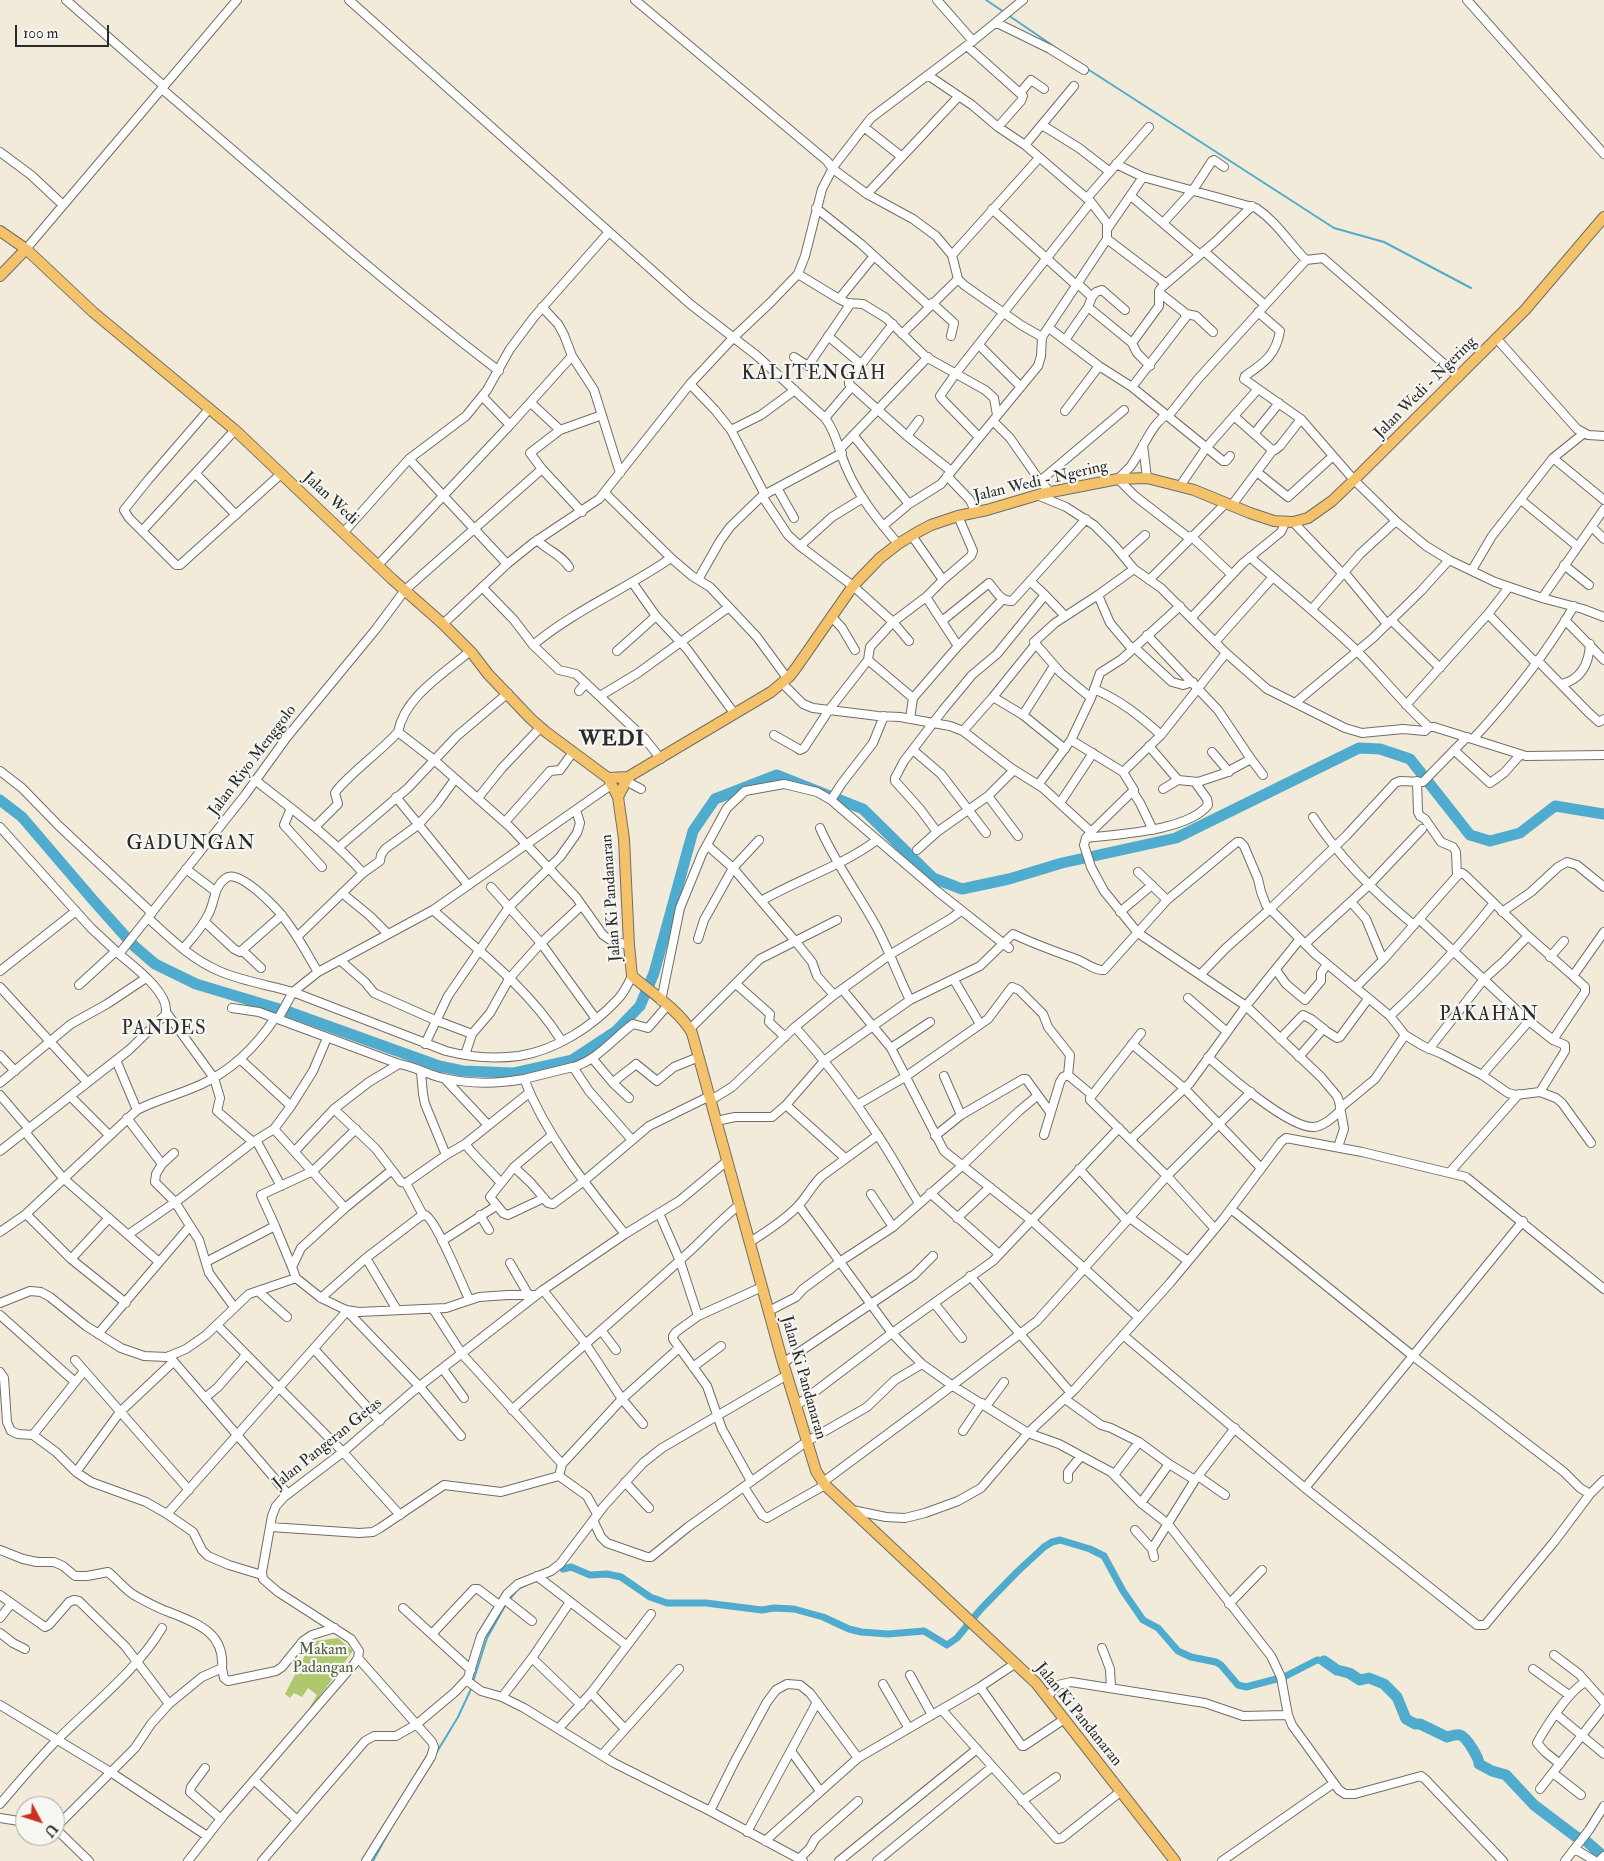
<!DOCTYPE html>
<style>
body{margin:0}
#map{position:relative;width:1604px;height:1861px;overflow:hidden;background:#f2ebda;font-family:"IM FELL Double Pica",serif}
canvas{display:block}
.north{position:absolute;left:15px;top:1796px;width:50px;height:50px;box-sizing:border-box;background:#f6f6f2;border:1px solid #a5a5a2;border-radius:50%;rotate:130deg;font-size:14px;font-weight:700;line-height:20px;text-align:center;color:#2b2b2b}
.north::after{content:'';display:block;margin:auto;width:18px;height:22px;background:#c8321e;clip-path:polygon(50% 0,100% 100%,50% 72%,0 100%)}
.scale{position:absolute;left:15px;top:25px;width:94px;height:22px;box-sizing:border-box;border:2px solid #2b2b2b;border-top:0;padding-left:6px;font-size:15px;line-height:18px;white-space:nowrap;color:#2b2b2b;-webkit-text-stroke:4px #f6f6f2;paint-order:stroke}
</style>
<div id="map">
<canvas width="1604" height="1861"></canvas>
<div class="north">U</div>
<div class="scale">100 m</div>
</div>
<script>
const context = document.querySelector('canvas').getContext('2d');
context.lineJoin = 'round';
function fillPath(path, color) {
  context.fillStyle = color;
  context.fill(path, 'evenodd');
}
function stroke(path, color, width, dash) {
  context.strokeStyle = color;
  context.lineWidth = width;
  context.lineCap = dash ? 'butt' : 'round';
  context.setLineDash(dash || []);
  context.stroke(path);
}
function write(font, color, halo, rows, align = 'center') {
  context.font = font + ' "IM FELL Double Pica",serif';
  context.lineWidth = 4.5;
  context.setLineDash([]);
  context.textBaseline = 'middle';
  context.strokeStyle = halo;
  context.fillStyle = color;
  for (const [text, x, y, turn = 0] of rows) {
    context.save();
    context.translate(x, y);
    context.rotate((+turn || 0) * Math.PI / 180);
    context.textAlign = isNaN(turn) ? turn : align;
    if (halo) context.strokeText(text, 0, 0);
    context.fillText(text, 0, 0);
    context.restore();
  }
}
fillPath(new Path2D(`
 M338 1638 352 1650V1652L312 1707H310L317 1695 308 1688 302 1697 294 1693 290 1698 285 1694 304 1657 306 1648 316 1641Z`), '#aec86e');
stroke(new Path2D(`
 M986 0 1004 12
 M1008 15 1068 56
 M1086 68 1334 228 1384 242 1471 288
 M509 1600 518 1589 530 1583
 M473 1682 487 1638 506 1604
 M435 1755 458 1717 472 1687
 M373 1861 391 1828`), '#50acce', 2);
stroke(new Path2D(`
 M563 1569 571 1567 590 1575 607 1574 621 1577 650 1597 667 1603H706L762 1610 774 1608 794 1609 823 1617 849 1629 861 1632 888 1634 924 1631 947 1645 957 1638 980 1610 1017 1572 1044 1547 1052 1542 1060 1540 1090 1549 1104 1556 1123 1591 1143 1620 1158 1628 1178 1651 1191 1657 1216 1662 1221 1665 1238 1685 1246 1687 1284 1677 1317 1660 1324 1661`), '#50acce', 7);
stroke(new Path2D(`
 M0 800 22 817 93 900 134 946 155 964 196 984 289 1012 439 1066 463 1071 513 1073 572 1060 616 1031 640 1006 654 973 693 831 715 799 777 775 863 809 933 878 962 889 1009 879 1062 863 1176 838 1359 748 1380 749 1410 759 1470 835 1490 841 1520 833 1555 806 1604 814
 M1324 1661 1337 1670 1349 1673 1360 1680 1369 1678 1384 1684 1397 1697 1406 1719 1415 1724H1420L1447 1737C1451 1736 1456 1734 1460 1735 1467 1737 1480 1760 1479 1764L1492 1771 1506 1775 1534 1805 1575 1836 1585 1840 1604 1857`), '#50acce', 11);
const minor = new Path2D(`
 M66 0 164 86
 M349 0 690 304 756 355 825 418C836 432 839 451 846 467 858 496 878 520 898 544
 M635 0 827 161 833 169 867 194 913 219 936 236 952 255 958 279 964 285 1021 325 1042 337 1107 239V223L1091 202 1025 145 998 127 972 105 929 76
 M937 0 973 41
 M1467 0 1604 154
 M997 23 1050 49 1084 70
 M967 46 1023 96 1021 101 998 127
 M162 89C273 184 382 282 499 371
 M1020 93 1031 80 1044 89
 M1042 125 1079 148 1110 172
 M864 127 902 157
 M1025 145 1074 86
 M0 152 31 175 63 205
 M1116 164 1143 177 1256 208C1277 222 1289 243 1306 260
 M867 194 959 96
 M1131 196 1199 254
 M1087 198 1149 127
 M816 208 861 244 929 306
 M992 209 1076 285
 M1163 223 1193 190 1212 161 1214 160 1224 167
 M1108 228 1143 177
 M1107 239 1165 283
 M26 249 237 0
 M1204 251 1265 305
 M952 255 1039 158
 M798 274 839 299 847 303 863 304 886 318 926 357 985 390 994 398 997 415
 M1077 283 1092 297 1088 307 1132 343 1137 353 1150 366
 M1092 297 1096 292 1102 290 1125 310
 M839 299 874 256
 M932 303 954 323 951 336
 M542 307 558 324 564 335 572 356 594 390 620 473
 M1258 312 1280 331C1276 355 1264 363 1245 376L1244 379 1301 419 1354 480 1396 521 1426 546 1449 560 1495 582 1542 598 1583 609 1604 617
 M1186 314 1196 316 1213 332
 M893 324 849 380V384L907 436 951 471
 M1049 328 1099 366 1132 387
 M902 334 958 279
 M828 336 861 364
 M1497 339 1577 429 1588 435 1604 436
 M1065 340 1088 307
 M1132 343 1159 306V291
 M979 345 1021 387
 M794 357 808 366 851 303
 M690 384 715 410 731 430 765 495
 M483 397 510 425
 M531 403 560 430
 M210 408 148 480 124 510 129 518 176 565H180L281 474
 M1065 411 1099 366
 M1234 416 1258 389
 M825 418 848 391
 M993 421 1010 438 1040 481 1050 492
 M731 430 761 415 795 390
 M1254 434 1279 403
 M853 435 909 504 941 484 1038 366 1041 356 1042 337
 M907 436 919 420
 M979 437 942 399 940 396 956 373 1091 202
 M1143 445 1147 478
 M840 449 928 357
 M1230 456 1226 461H1223L1132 387 1186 317 1184 312 1161 294 1159 291 1161 288 1216 241 1252 206
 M1553 458 1604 500
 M409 459 507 564
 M1257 472 1288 497 1333 456
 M196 474 236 515
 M947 476 970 500 976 513
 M1040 481 1124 410
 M1180 486 1206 448 1234 416 1271 449 1275 450 1280 446 1301 419
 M777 488 794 518
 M605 493 671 558 692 576 710 587 757 637 787 678
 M1037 495 1066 507 1094 525 1114 545 1134 569 1161 588 1226 653 1267 689 1345 728 1362 733 1403 729 1425 731 1429 727H1434L1526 756 1604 755
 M762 496 788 535 800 546 853 586 893 622 909 641
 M1521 500 1577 546
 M1232 505 1273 450
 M582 512 542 469 530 453 560 430 602 415
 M1293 522 1342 573
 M883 526 909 504
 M1592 527 1604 539
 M142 531 235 430
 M344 532 409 459 466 416 487 390 510 349 534 317 609 232
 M912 536 943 580
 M1191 536 1232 575
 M1189 538 1135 496 1118 479C1122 475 1126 471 1130 467 1141 454 1153 418 1170 414L1198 379 1306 260 1323 258 1459 377
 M537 540C548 551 561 554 569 567
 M800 546 832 517 863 498
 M1123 555 1145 535
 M1250 557C1286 589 1323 618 1357 651 1382 676 1403 704 1429 727
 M378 565 510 425 572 356
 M1564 565 1589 585
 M1472 570 1492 536 1553 458 1583 434
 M1344 572 1387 624
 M699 578 720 541 730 527 762 496 842 453
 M1149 580 1226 503
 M1030 581 1045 595
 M632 582 656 616 687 649 734 713
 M482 587 514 620 533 645 559 670 576 674 645 739 661 759
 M1098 595 1110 623 1132 649
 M926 597 958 646
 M1542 598 1604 509
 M1312 609 1360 554 1396 521
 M1488 614 1535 662
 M831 616 842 628 855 650
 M1192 617 1243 563 1281 532 1285 523
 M1391 620 1440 668
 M1565 620 1604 660
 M942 621 989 583C995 590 1001 602 1012 601L1086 519
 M443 624 507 564 533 543 599 499 690 384 734 337 770 303 798 274 805 256 822 189 834 166 871 118 973 41 1023 0
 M1147 635 1218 710 1251 759 1225 773 1198 782 1178 780 1163 789
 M1215 642 1273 577
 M533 645C575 610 626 589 671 558
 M1134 647 1172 682 1183 685 1193 682
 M470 651C444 674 405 696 398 732L433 759 510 827 576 897 603 935 612 941 629 945
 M617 651 656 616
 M1226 653 1161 735 1123 772 1134 790 1091 832 1086 838 1084 845 1091 867 1104 891 1138 933 1246 1006 1321 1077 1337 1096 1339 1101 1344 1129 1338 1147
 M1537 660 1589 713 1599 722 1604 719
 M782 683 803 704 813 708 878 716 900 717 950 726 963 731 1011 768 1043 788 1091 832
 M1562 684C1582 679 1589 663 1590 644
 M1094 689C1120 700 1140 716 1161 735
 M579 691 586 683
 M600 696 638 673 729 607
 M993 697 1035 645
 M913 698 958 646 1003 599
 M1091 698 1061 673 1034 642 1055 623 1098 595 1134 569
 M1295 703 1373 638 1421 591 1449 560
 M1406 705 1488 614 1509 587
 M1023 715 1065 749
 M910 719 913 698 868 660 870 647 893 622 926 597 943 580 971 556 973 551 958 516
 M963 731 993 697 1023 715 1054 666
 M774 735 797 748 800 750 804 748 829 710 868 660
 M1473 739C1510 699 1546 654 1574 606
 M1071 740 1123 772
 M1149 746 1178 780
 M913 750 941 774 986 833
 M1455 751 1490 783 1504 773 1520 755
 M1212 752 1229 772
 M1251 759 1263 775
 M0 771 22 788 59 826 152 913
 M255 780C293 810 331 837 363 873
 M626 781 641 789
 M1417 781 1418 812 1420 816 1425 819 1441 842 1453 847 1456 852 1457 876
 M1038 785 1071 740 1091 698 1100 673 1122 659 1180 606
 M1133 792 1140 803 1153 830
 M988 796 1014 770
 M396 797 467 884
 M478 798 502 768 540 728
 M831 800 842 783 873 743 884 716
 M1060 803 1093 753
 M291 808 284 825 322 867
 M1313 817C1340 858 1376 894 1414 925
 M505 822 550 771 560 770 573 752
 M316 826 338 804 335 793 337 790C355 769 379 753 398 732
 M0 827 91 928 119 954
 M820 828C835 863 858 893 876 926 889 950 898 976 910 1000L980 966 1013 934C1034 944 1054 951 1076 959 1085 962 1095 971 1104 970L1167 900 1237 842H1240L1244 846 1258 879 1261 892 1266 905 1315 954 1390 1016 1405 1035 1423 1046 1442 1054 1482 1075 1508 1093 1516 1095 1540 1092 1556 1098 1562 1103 1591 1143
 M937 832 920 809 895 781V778L904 761 943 710 972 675 997 654 1045 595 1065 616
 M1086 838C1118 834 1188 831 1208 805L1207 799 1195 782
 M707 845 733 868 796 942 812 962 817 976 834 995
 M339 847 408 788 457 736 508 693
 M917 850 937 832 988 796 1018 836
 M186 869 215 891
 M1138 872 1167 900
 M491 887 541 943 596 1019
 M342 893 370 916 388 934
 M761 901C799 879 842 866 877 840
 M1351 902 1366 919 1383 960
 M433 910C478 950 529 989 561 1040
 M1120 912 1152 885
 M1502 912 1531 892 1558 867 1567 862 1577 865 1604 887
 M148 918C170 938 191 959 219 971 242 981 268 985 293 992L318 972 433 910 611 785
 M1419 919 1524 1017 1553 1040 1565 1045V1051L1540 1092
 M205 922 234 949 240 952 282 915
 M297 937 363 873 380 861 381 855 385 849 418 825 437 804 455 779
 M698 939 704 920 733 868 759 840
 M1305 944 1370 884 1422 829
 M183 949C191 939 202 928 208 915 215 903 213 887 226 878 238 868 276 907 283 917 297 934 307 954 318 972
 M243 951 261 968
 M1550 957 1564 941
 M341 961 365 982 374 993 435 1020 472 1034 490 1013 509 979 523 963 541 943 581 906
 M1276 970 1286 984 1305 1000 1321 981V973L1327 964
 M0 971 76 911
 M1201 974 1226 948 1270 909 1346 836 1395 783 1400 781 1423 782 1467 737
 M954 980 980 1024
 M736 984 770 1014 769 1022 785 1037
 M79 985 116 951
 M0 987 87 1082
 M1356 987 1383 960 1457 876 1462 873 1465 875 1528 936 1573 976 1604 932
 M842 989 891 1048 944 1151 1031 1220 1139 1318
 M1188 998 1227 1032
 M661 1001 680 908 702 854 727 808 745 791 784 784 817 792 831 800 937 891 1009 948
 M232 1008 259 1012 399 1064C414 1066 428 1075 443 1078 469 1084 497 1084 524 1079 547 1137 586 1185 625 1234
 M166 1012 214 1078 220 1098 217 1111 253 1142
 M1390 1016C1428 981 1462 943 1494 903
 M278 1019 293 992 446 1051C469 1057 495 1059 519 1056 556 1050 592 1027 618 999 624 993 628 984 632 976
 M795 1027C825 1060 852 1096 877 1134 892 1156 905 1181 919 1203
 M690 1029 760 959 837 920
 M1141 1033 1090 1098V1100L1167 1176 1215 1229
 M1280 1039 1303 1015 1311 1019 1325 1030
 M1553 1040 1585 992V987L1573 976
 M425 1044 448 996 509 907 560 857 577 833 580 823 576 810
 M1132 1044 1184 1088 1261 1168
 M891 1048 930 1022
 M1429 1049 1484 979 1504 961 1528 936
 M0 1055 15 1071
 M465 1055 472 1034
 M1208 1057C1227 1074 1290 1129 1314 1127 1324 1126 1332 1118 1340 1111
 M1299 1057 1323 1029 1337 1038 1340 1037 1368 999
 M592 1058 613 1083C621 1075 628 1071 636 1064L657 1081 674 1067 699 1057
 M240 1059 291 1106
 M116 1060 137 1110
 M421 1072 423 1094 425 1104 446 1155
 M1482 1075 1529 1021
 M944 1076 961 1115
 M444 1078 488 1125
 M524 1079 573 1067
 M0 1083 71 1024 107 1004 146 978
 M613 1083 629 1098
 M529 1093 465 1144 446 1155 406 1183 401 1182 392 1170 345 1208 301 1248 292 1267 296 1278 321 1298 346 1310 359 1312 446 1308 479 1297 508 1295H535
 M0 1095 29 1129
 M71 1097 109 1135
 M711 1100 732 1087 795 1027 834 995 891 954 950 919 961 911
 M786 1105 845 1158
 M857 1105 905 1077 988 1019 1012 987 1019 990 1043 1014 1048 1027 1070 1055 1068 1075 1092 1095
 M1340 1108 1375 1079 1405 1035
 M334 1109 376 1149 392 1170
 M127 1118 162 1164 156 1174 155 1182 175 1202 199 1240 209 1273 234 1307
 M716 1121 735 1117H772L786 1105 825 1060 910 1000
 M274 1129 345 1208
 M25 1132 63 1178 159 1262
 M1044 1135 1060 1082 1063 1077 1068 1075
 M935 1136 961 1115 1023 1079H1026L1050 1112
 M1131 1139 1190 1083 1246 1006 1300 939
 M256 1140 281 1186
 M632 1140 589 1091 573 1067C596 1061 614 1038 633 1024L648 1028 667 1006
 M465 1144C476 1158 489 1169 500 1182
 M0 1151 129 1050 165 1015C173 995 132 965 119 954L245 795 287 737 376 629 405 590 542 469
 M295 1151 334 1109 369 1082 399 1064
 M162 1164 174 1153
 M514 1167 531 1183 548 1203 553 1204 584 1181 649 1126 710 1096
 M1079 1169 1127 1221
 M1450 1172 1519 1094
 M406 1183 423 1215
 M930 1193 999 1254
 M871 1194 893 1227
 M544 1198 508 1215 503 1213 490 1197 514 1167 552 1135
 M799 1206 892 1333 907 1349 922 1364 953 1386 1028 1433 1059 1444 1111 1472 1141 1503 1168 1524 1271 1656 1281 1677 1288 1715 1292 1725 1339 1790 1345 1794H1355L1421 1776 1425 1779 1503 1861
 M1231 1209 1413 1356 1564 1472 1580 1488 1590 1494
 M659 1213 680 1261 698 1316
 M26 1214 71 1259 126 1303
 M480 1215 489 1230
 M957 1218 990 1187
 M1130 1218 1188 1261
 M0 1232 26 1214 137 1110C158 1099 181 1094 202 1084 232 1070 257 1045 275 1018
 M129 1234 181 1198 253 1142 274 1129 291 1106 313 1071 327 1038
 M442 1241 496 1206
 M750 1242C766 1232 783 1221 797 1207 807 1197 812 1185 822 1176L878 1135
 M366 1258 397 1310
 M71 1259 109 1218
 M206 1262 275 1226
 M510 1263 528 1294
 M292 1267 275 1226 261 1195 313 1171 356 1129
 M970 1276 1071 1393
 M543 1290 585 1343 622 1399 643 1424
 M258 1291 287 1317
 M321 1298 366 1258 421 1216 425 1215C436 1219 462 1285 469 1299
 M0 1303 30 1291 41 1292 50 1297 86 1326 121 1348 144 1356 167 1357 186 1349 206 1335 249 1294 296 1278
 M934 1303 962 1338
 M433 1309 462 1354 562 1464 559 1476 587 1496 597 1514
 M769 1311 796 1297 803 1289 841 1261 893 1227 963 1165 1019 1111 1037 1096
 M0 1315 75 1382
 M217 1325 343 1452 400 1515
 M601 1330 616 1350
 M98 1334 190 1226
 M1123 1335 1305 1488 1477 1625H1485L1554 1542 1590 1494 1604 1480
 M314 1349 380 1421
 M169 1356 288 1494
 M75 1360 189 1490
 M783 1363 914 1275 933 1256
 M693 1367 721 1346
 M443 1369 464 1398
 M0 1372 4 1378 7 1422 11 1431 18 1434 33 1435 56 1452 76 1472 91 1482 146 1502 167 1514 193 1532 202 1550 208 1556 229 1565 262 1575
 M205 1398 218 1387 246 1355
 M1065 1399 1101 1425 1111 1428 1139 1442 1169 1464 1195 1480
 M796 1406 892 1333 993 1261 1119 1128
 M986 1406 1004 1382
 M512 1410C566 1360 623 1312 678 1262 699 1244 717 1223 739 1205
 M963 1431 982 1403
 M33 1435 84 1371
 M562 1464 622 1399 679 1348
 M76 1472 120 1412 173 1362
 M1114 1475 1139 1442
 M1198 1476 1225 1495
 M1068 1479V1472L1081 1456
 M751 1481 722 1429 707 1386 673 1339V1336L676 1332 698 1316 762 1287
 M625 1482 649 1508
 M823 1482 920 1410 1037 1321 1167 1176 1251 1092
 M744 1487 762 1515 767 1518 825 1485
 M1305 1488 1523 1221
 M1141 1503 1169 1464
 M852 1510 886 1517 905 1518 925 1513 958 1501 981 1488 1028 1433 1075 1389 1170 1283 1224 1218 1281 1142 1286 1138 1362 1152 1466 1177 1604 1289
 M167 1514 347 1311 420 1387 461 1436
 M593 1520 601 1537 607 1543 647 1557H651L688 1527 806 1442 867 1407 895 1380 922 1364
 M271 1527 359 1533 373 1532 380 1528 444 1485 501 1492 559 1476
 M1135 1530 1152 1549
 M0 1550 23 1559 37 1562H54L63 1566 75 1576H87L108 1572C117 1579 124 1589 134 1595 145 1601 157 1608 169 1612 196 1623 225 1632 222 1668
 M1154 1557 1152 1549 1195 1480 1235 1428
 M537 1576 626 1645
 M0 1595 45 1627 49 1625 69 1602 74 1600 79 1601 125 1646 169 1704
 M504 1599 532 1621
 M1229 1604 1262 1570
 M403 1608 471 1670
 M0 1618 11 1604
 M0 1633 13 1643 25 1649
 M432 1634 474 1589H478L499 1605
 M1102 1648 1110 1669 1111 1688
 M1554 1655 1579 1674 1604 1702
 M358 1658 432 1742 434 1747 431 1757 366 1861
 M532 1658 581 1705
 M1533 1669 1569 1695
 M910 1675 932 1715
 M466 1680 481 1691 502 1697 524 1708 614 1763 710 1811 803 1861
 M883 1684 908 1727
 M980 1687 1022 1746H1024L1063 1720
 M591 1693 625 1729
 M502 1697 532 1658 570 1602
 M1047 1697 1058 1685 1071 1682 1205 1703 1243 1716 1288 1715
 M0 1705 112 1773 207 1836
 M942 1710 1057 1839 1062 1838 1120 1792
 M1556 1714 1604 1754
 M558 1729 591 1693 651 1614
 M791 1751 820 1791
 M602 1755 679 1669
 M1560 1764 1545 1752 1537 1743C1545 1728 1570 1689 1586 1682
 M205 1768 191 1787 190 1792 221 1819
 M1553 1773 1581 1795
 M254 1780 297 1820
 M1540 1789 1604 1707
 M1022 1801 1056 1777
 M0 1804C19 1782 38 1759 58 1739 92 1705 138 1669 162 1628
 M710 1811 735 1761 767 1702 776 1690 787 1684 800 1685 810 1693 858 1758 980 1687 1016 1663
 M0 1818 25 1822
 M55 1828 135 1748 151 1724 169 1704 202 1677 222 1668 224 1678 228 1681 276 1671 282 1667 303 1641 312 1635 335 1628
 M55 1828 89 1861
 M747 1832 817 1702
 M765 1841 858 1758
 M1575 1849 1595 1861
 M799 1859 810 1848 815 1839 858 1801
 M188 1861 223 1816 354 1664 358 1658 359 1651 351 1639 278 1592 263 1579 262 1572 272 1516 276 1506 284 1497 343 1452 412 1392 543 1290 625 1234 679 1201 727 1161
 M262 1861 365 1741 374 1736H396L417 1724 455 1692 468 1678 481 1636 507 1594 518 1584 551 1571 560 1564 604 1506 643 1463 662 1448 787 1375
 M839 1861 977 1749
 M877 1861 992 1767
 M1222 1861 1334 1783
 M1565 1861 1589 1830 1604 1806
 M1599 1861 1604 1856`);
const major = new Path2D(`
 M0 231 26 249 93 312 235 430 392 579 443 624 472 653 488 674 531 719 546 732 608 778 618 797 628 777
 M0 276 26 249
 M608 778 628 777 771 692 789 677 796 668 853 586 880 558 898 544 916 533 931 525 958 516 987 510 1041 494 1118 479 1147 478 1194 490 1250 513 1274 521 1293 522 1308 518 1332 501 1354 480 1525 310 1604 217
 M618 797 624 839 629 945 632 976C651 992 681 1012 692 1033L781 1356 816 1471 825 1485 1036 1683 1175 1861`);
stroke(minor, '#716e68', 10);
stroke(major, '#716e68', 12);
stroke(minor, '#fff', 8);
stroke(major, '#f3c26a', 10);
write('16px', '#2b2b2b', '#f6f6f2', [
 ["Jalan Wedi - Ngering",1426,388,-45],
 ["Jalan Wedi - Ngering",1041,482,-13],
 ["Jalan Wedi",330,499,43],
 ["Jalan Riyo Menggolo",253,761,-53],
 ["Jalan Ki Pandanaran",612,898,-94],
 ["Jalan Ki Pandanaran",803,1378,74],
 ["Jalan Pangeran Getas",328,1444,-39],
 ["Jalan Ki Pandanaran",1078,1715,51]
]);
write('16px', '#525a3f', '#f6f6f2', [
 ["Makam",323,1651],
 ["Padangan",323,1669]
]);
context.letterSpacing = '1px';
write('19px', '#2b2b2b', '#f6f6f2', [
 ["KALITENGAH",814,375],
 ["GADUNGAN",191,845],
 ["PAKAHAN",1489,1016],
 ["PANDES",164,1030]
]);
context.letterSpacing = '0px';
context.letterSpacing = '1px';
write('bold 21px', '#2b2b2b', '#f6f6f2', [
 ["WEDI",612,740]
]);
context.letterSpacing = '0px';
</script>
